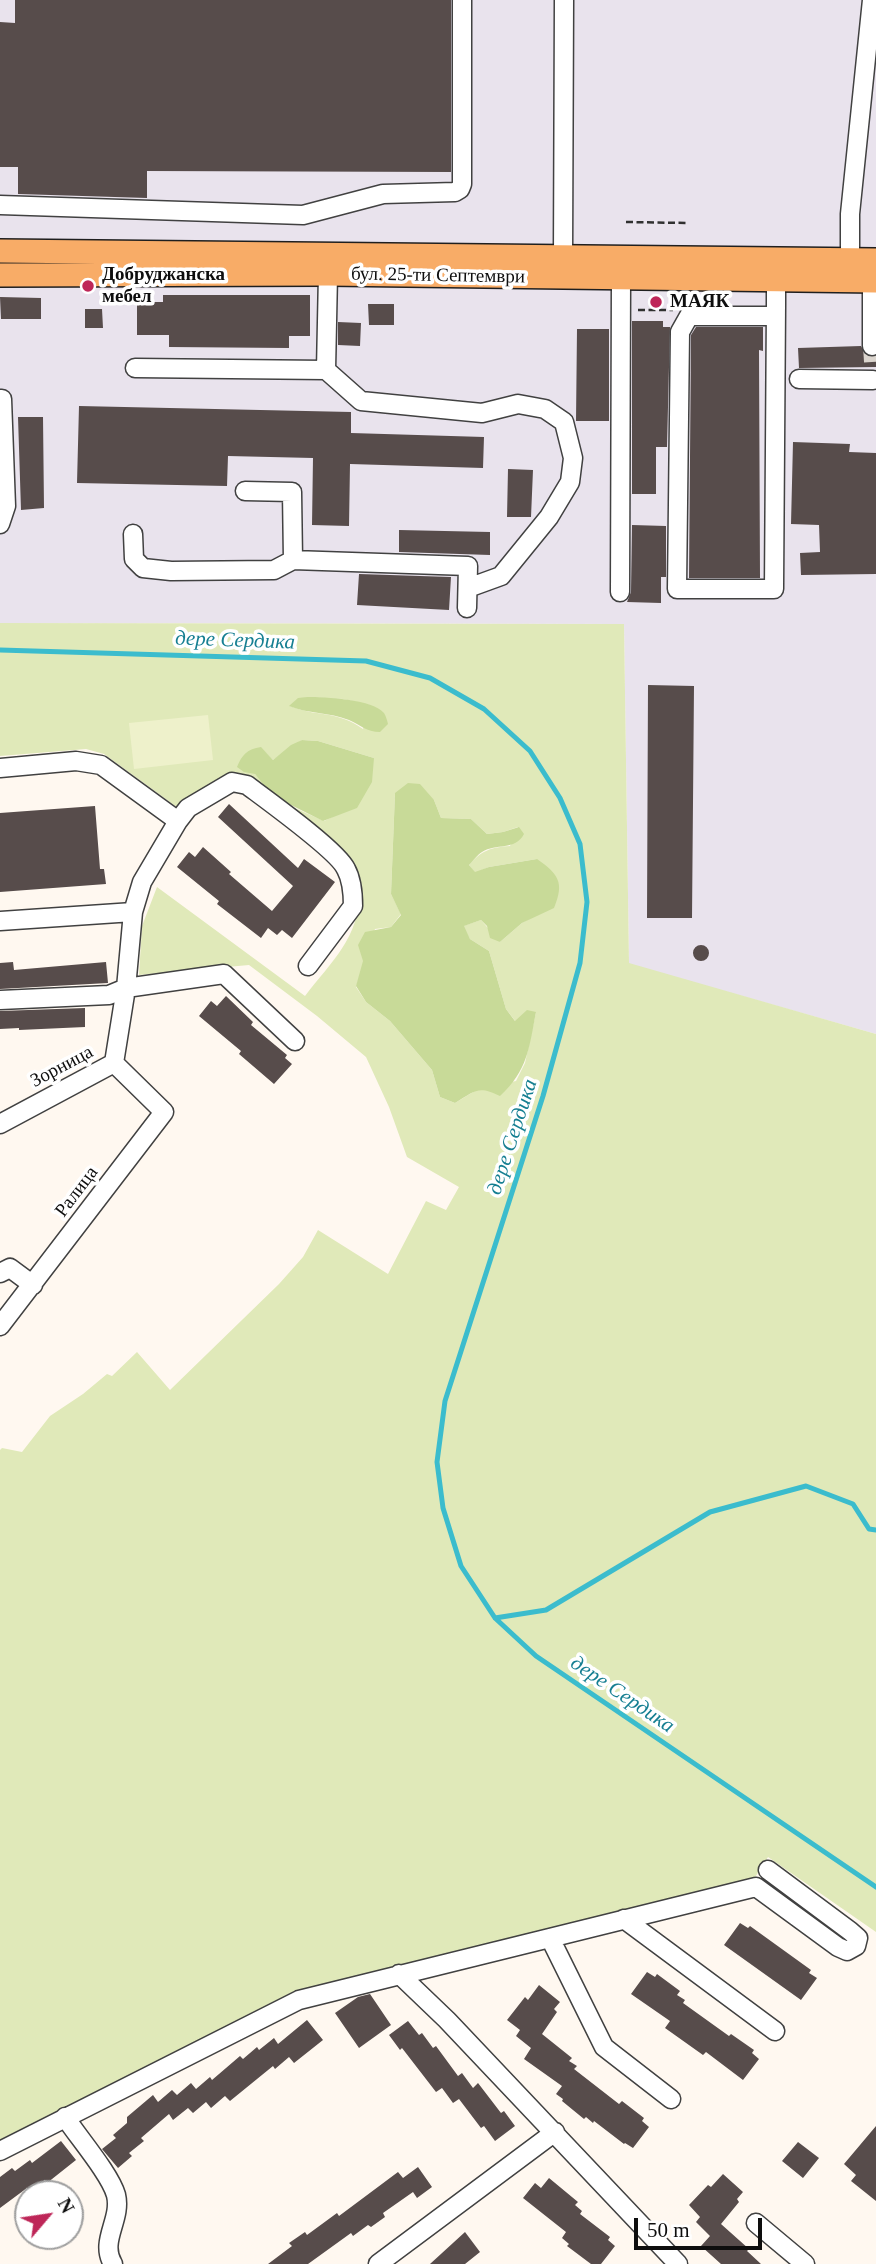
<!DOCTYPE html>
<meta charset="utf-8">
<style>
body{margin:0}
#map{position:relative;width:876px;height:2264px;overflow:hidden;background:#fff8f0;font-family:"Times New Roman",serif}
canvas{display:block}
.north{position:absolute;left:14px;top:2180px;width:70px;height:70px;box-sizing:border-box;background:#fff;border:2px solid #9f9f9f;border-radius:50%;rotate:61deg;font-size:19px;font-weight:700;line-height:28px;text-align:center;color:#0e0e0e}
.north::after{content:'';display:block;margin:auto;width:24px;height:32px;background:#be2658;clip-path:polygon(50% 0,100% 100%,50% 72%,0 100%)}
.scale{position:absolute;left:634px;top:2218px;width:128px;height:32px;box-sizing:border-box;border:4px solid #0e0e0e;border-top:0;padding-left:9px;font-size:21px;line-height:24px;white-space:nowrap;color:#0e0e0e;-webkit-text-stroke:5px #fff;paint-order:stroke}
</style>
<div id="map">
<canvas width="876" height="2264"></canvas>
<div class="north">N</div>
<div class="scale">50 m</div>
</div>
<script>
const context = document.querySelector('canvas').getContext('2d');
context.lineJoin = 'round';
function fillPath(path, color) {
  context.fillStyle = color;
  context.fill(path, 'evenodd');
}
function stroke(path, color, width, dash) {
  context.strokeStyle = color;
  context.lineWidth = width;
  context.lineCap = dash ? 'butt' : 'round';
  context.setLineDash(dash || []);
  context.stroke(path);
}
function write(font, color, halo, rows, align = 'center') {
  context.font = font + ' "Times New Roman",serif';
  context.lineWidth = 7;
  context.setLineDash([]);
  context.textBaseline = 'middle';
  context.strokeStyle = halo;
  context.fillStyle = color;
  for (const [text, x, y, turn = 0] of rows) {
    context.save();
    context.translate(x, y);
    context.rotate((+turn || 0) * Math.PI / 180);
    context.textAlign = isNaN(turn) ? turn : align;
    if (halo) context.strokeText(text, 0, 0);
    context.fillText(text, 0, 0);
    context.restore();
  }
}
fillPath(new Path2D(`
 M0 0H876V1034L629 964 624 624 0 623Z`), '#e9e3ed');
fillPath(new Path2D(`
 M0 623 624 624 629 963 876 1034V1932L768 1857 754 1879 296 1992 0 2142V1450L2 1448 22 1452 50 1416 83 1394 107 1374 112 1376 137 1352 170 1390 279 1284 303 1257 318 1230 388 1274 426 1201 446 1210 459 1187 407 1157 389 1107 366 1057 317 1016 249 965 139 975 142 926 157 887 305 996C332 961 359 938 360 891L245 778 178 808 104 754 86 749 0 756ZM307 697 343 699 370 705 363 729C337 710 315 717 290 706ZM302 740 318 741 374 758 338 814 324 821 288 805 255 774 261 748 273 760ZM395 793 434 800 441 818 471 819 487 834 503 832 518 827 510 846C491 847 481 851 469 865L475 873 489 867 537 859 533 917 522 923 500 942 481 920 463 926 470 939 489 951 506 1009 516 1022 536 1012 525 1063 516 1081 478 1089 455 1103 440 1097 432 1070 390 1021 366 1002 356 987 375 929 391 927 401 914 391 894Z`), '#e0e9b9');
fillPath(new Path2D(`
 M307 697C325 697 372 699 384 713 386 716 387 720 388 724L380 732C366 732 361 725 349 720 329 712 308 714 289 706L298 698Z
 M302 740 318 741 374 758 372 782 357 808 323 821 273 796 255 774 244 772 237 767C242 755 247 749 261 747L273 760 291 745Z
 M408 783 420 784 434 800 441 818 471 819 487 834 503 832 519 827 524 834C515 851 496 843 482 852 477 855 473 861 469 865L475 872 489 867 537 859C558 874 565 882 554 908L522 923 500 942 490 938 487 926 481 920 464 926 470 939 489 951 506 1009 515 1021 527 1010 536 1012C529 1048 528 1070 500 1096 478 1085 475 1091 455 1103L440 1097 432 1070 390 1021 366 1002 356 986 363 961 358 945 365 932 391 927 401 915 391 894 395 793Z`), '#c8da98');
fillPath(new Path2D(`
 M208 715 213 760 134 769 129 723Z`), '#eef1cb');
stroke(new Path2D(`
 M0 650 366 661 430 678 484 709 530 751 560 798 580 844 587 902 580 963 543 1096 445 1401 437 1462 443 1508 461 1566 495 1618 536 1656 876 1887
 M495 1618 546 1610 710 1512 806 1486 853 1504 869 1529 876 1530`), '#3bbccd', 5);
fillPath(new Path2D(`
 M15 0H451V172L147 171V198L18 194V167H0V22L15 23Z
 M163 295H310V336H289V348L169 347V335H137V302H163Z
 M0 297 41 298V319H1Z
 M368 304H394V325H369Z
 M85 309H102L103 328H85Z
 M632 321H663V327H670L667 447H656V494H632Z
 M338 322 361 323 360 346 338 345Z
 M696 327H763V351L759 350 760 578H689L691 335Z
 M577 329H609V421H576Z
 M861 346 866 355 876 356V367L799 368 798 348Z
 M79 406 351 412V433L484 437 483 468 350 464 349 526 312 525 313 458 228 456 227 486 77 483Z
 M18 417H43L44 508 21 510Z
 M793 442 850 444 849 452 876 453V574L801 575 800 553 820 552 819 525 791 524Z
 M508 469 533 470 531 517H507Z
 M632 525 666 526V577H661V603L627 602 631 592Z
 M399 530 490 532V555L399 552Z
 M359 574 451 577 449 610 357 605Z
 M648 685 694 686 692 918H647Z
 M229 804 298 868 304 859 335 882 292 938 282 930 277 935 268 928 261 938 217 904 219 901 177 867 189 852 195 857 203 847 231 872 229 874 272 911 293 886 218 817Z
 M95 806 100 869H104L106 884 0 892V813Z
 M693 953a8 8 0 1 1 16 0a8 8 0 1 1-16 0Z
 M13 962 14 970 106 962 108 983 0 989V963Z
 M226 996 253 1022 251 1025 287 1055 285 1058 292 1064 274 1084 239 1054 241 1051 199 1016 211 1001 217 1006Z
 M85 1008V1027L19 1030V1028L0 1029V1011Z
 M740 1923 748 1928 750 1926 811 1970 809 1973 817 1978 801 2000 724 1945Z
 M647 1972 655 1977 657 1974 680 1991 677 1995 685 2000 683 2003 729 2036 731 2034 754 2050 752 2053 759 2059 743 2080 706 2052 703 2055 665 2028 670 2021 631 1994Z
 M539 1985 560 2002 554 2009 557 2012 542 2034 572 2058 569 2061 577 2066 574 2069 619 2104 622 2101 644 2118 642 2121 649 2127 633 2148 625 2143 624 2144 594 2121 593 2123 586 2117 584 2119 562 2101 563 2099 556 2094 562 2086 524 2059 531 2048 516 2036 520 2030 507 2020 525 1997 528 2000Z
 M370 1994 391 2025 359 2048 335 2013 358 1997Z
 M307 2020 323 2040 294 2063 289 2057 275 2069 273 2066 230 2101 225 2096 211 2108 206 2102 193 2113 188 2108 173 2120 169 2114 141 2138 144 2141 129 2153 132 2156 118 2168 102 2149 116 2138 113 2135 127 2123V2117L153 2095 158 2102 172 2090 177 2095 191 2083 196 2089 210 2077 212 2080 240 2056 243 2059 257 2047 259 2050 274 2038 278 2044Z
 M408 2021 419 2035 422 2033 433 2048 436 2046 458 2076 462 2073 473 2088 478 2083 501 2113 504 2111 515 2126 495 2141 484 2126 481 2128 459 2099 453 2103 442 2088 436 2092 402 2048 400 2050 389 2035Z
 M876 2126V2201L851 2181 856 2175 844 2164Z
 M61 2141 76 2160 47 2183 45 2180 29 2191 27 2188 0 2208V2177L12 2168 15 2171 30 2160 32 2163Z
 M798 2142 819 2158 803 2178 782 2161Z
 M418 2167 432 2187 417 2198 413 2192 383 2213 385 2217 371 2227 368 2225 353 2236 351 2233 308 2264H268L292 2246 289 2243 305 2232 307 2235 337 2213 339 2216 398 2172 403 2178Z
 M723 2174 743 2192 737 2199 739 2202 721 2224 749 2249 747 2251 761 2264H721L701 2246 710 2236 696 2222 700 2217 689 2205 708 2185 711 2187Z
 M549 2178 578 2202 575 2205 582 2211 580 2214 610 2237 608 2240 615 2246 601 2264H591L567 2246 569 2244 562 2238 566 2232 523 2198 535 2183 541 2188Z
 M465 2232 480 2252 465 2264H430Z`), '#574c4b');
stroke(new Path2D(`
 M872 346 873 362`), '#dbd5ce', 18, [18, 9]);
const minor = new Path2D(`
 M0 205 303 215 383 194 455 192 460 189 462 184V0
 M563 257 564 0
 M850 260V214L872 0
 M776 280V305L774 589H677L680 332 689 316H776
 M872 346V281
 M135 368 326 370 328 274
 M326 370 361 401 482 413 518 404 545 409 564 422 573 458 570 482 549 517 501 576 468 588
 M799 379 873 380
 M0 399H2L6 506 0 524
 M133 534 134 559 143 568 171 571 274 570 293 560 292 492 245 491
 M293 560 468 566 467 608
 M620 592 621 278
 M0 768 76 761 101 765 178 821
 M0 921 133 912
 M0 1000 109 995 126 988 224 974 295 1041
 M114 1063 126 988 133 912 142 882 178 821 188 808 232 782 247 785C267 800 338 851 346 869 352 880 353 893 353 906L308 966
 M0 1124 114 1063 164 1112 0 1326
 M0 1273 10 1268 33 1285
 M624 1919 775 2031
 M550 1938 604 2047 671 2099
 M399 1974 447 2020 678 2264
 M65 2117C78 2137 110 2174 116 2195 122 2220 99 2241 113 2264
 M0 2151 299 2000 756 1887 838 1947 847 1951 856 1946 858 1938 850 1931 768 1870
 M756 2223 805 2264
 M378 2264 555 2132`);
const major = new Path2D(`
 M0 251 876 260
 M0 275 328 274 876 281`);
stroke(minor, '#414141', 21);
stroke(major, '#1f1f1f', 26);
stroke(new Path2D(`
 M626 222 687 223
 M638 310H673`), '#303030', 2.5, [7, 3.5]);
stroke(minor, '#fff', 18);
stroke(major, '#f8ac67', 23);
for (const [x, y, r, color] of [
 [88,286,7,"#be2658"],
 [656,302,7,"#be2658"]
]) {
  const dot = new Path2D();
  dot.arc(x, y, r, 0, 2 * Math.PI);
  context.fillStyle = color;
  context.fill(dot);
  stroke(dot, '#fff', 2.5);
}
write('bold 19px', '#0e0e0e', '#fff', [
 ["Добруджанска",102,275],
 ["мебел",102,297],
 ["МАЯК",670,302]
], 'left');
write('19px', '#0e0e0e', '#fff', [
 ["бул. 25-ти Септември",438,276,1],
 ["Зорница",62,1067,-28],
 ["Ралица",77,1192,-53]
]);
write('italic 21px', '#167f92', '#fff', [
 ["дере Сердика",235,641,2],
 ["дере Сердика",513,1137,-72],
 ["дере Сердика",622,1695,34]
]);
</script>
